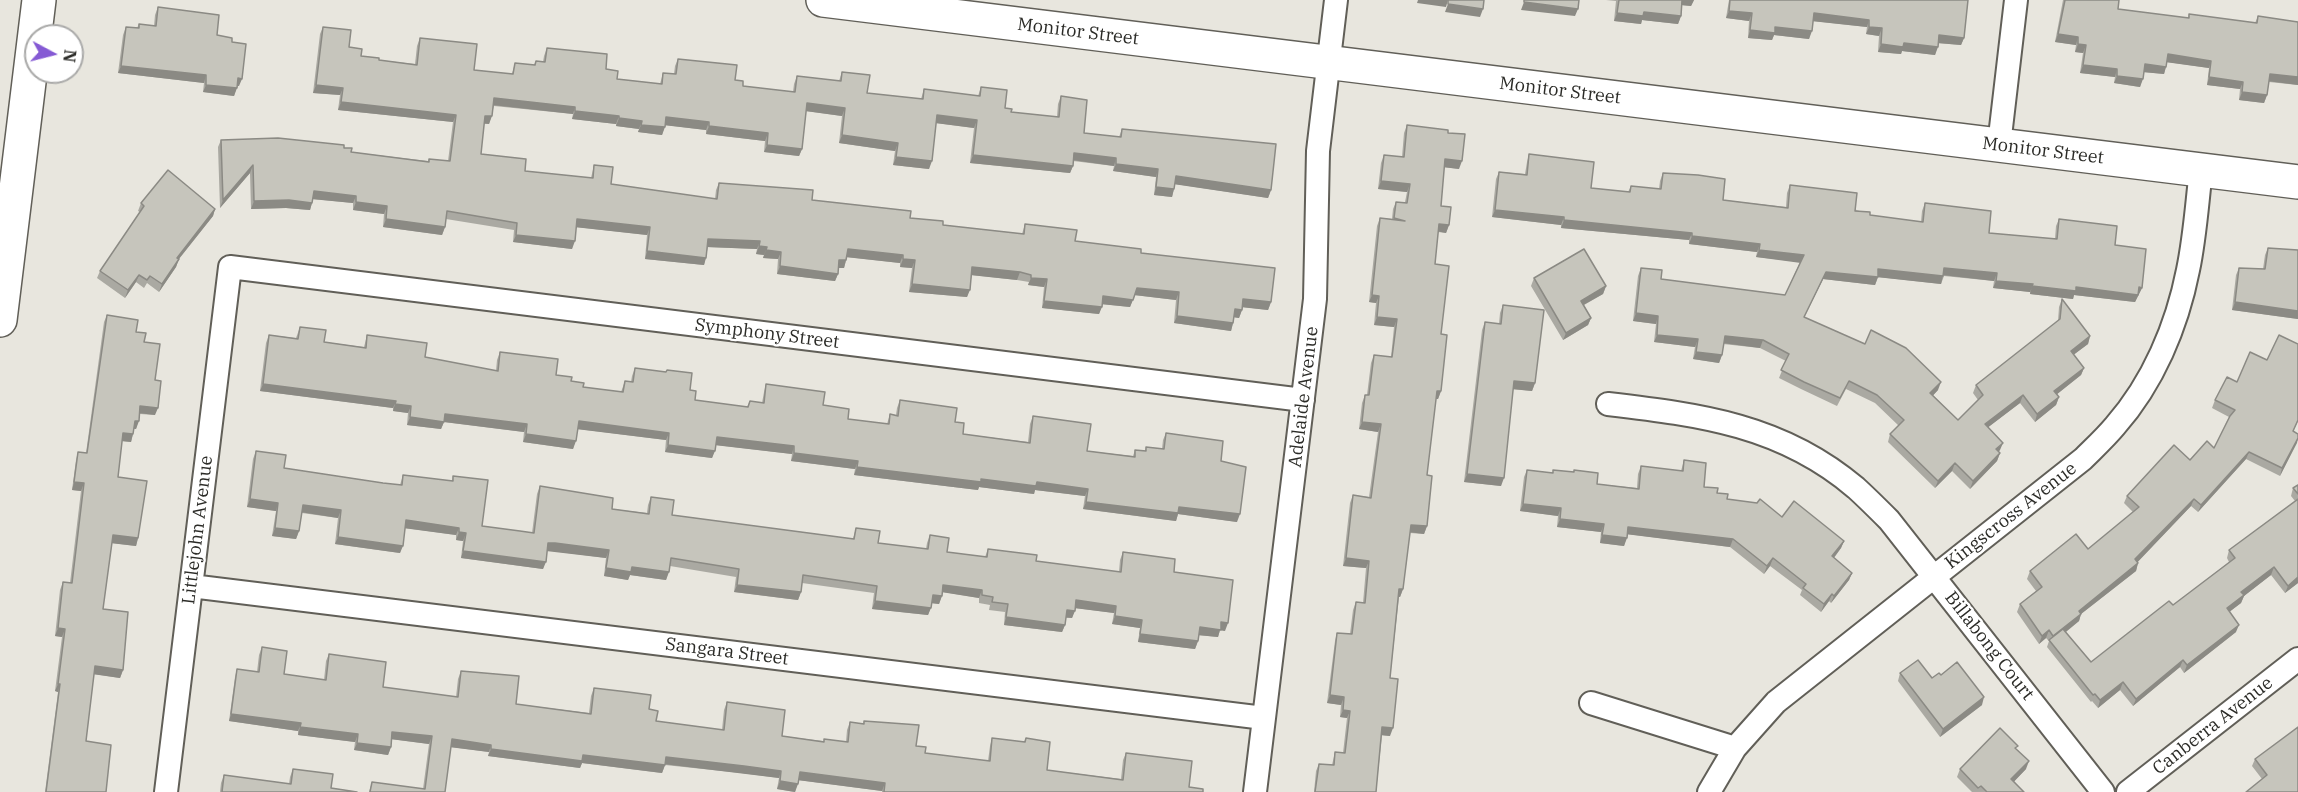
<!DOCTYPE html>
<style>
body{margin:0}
#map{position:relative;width:2298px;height:792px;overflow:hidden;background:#e8e6de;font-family:"IBM Plex Serif",serif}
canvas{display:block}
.north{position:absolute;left:24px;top:24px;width:60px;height:60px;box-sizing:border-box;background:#fff;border:2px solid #aaaaa9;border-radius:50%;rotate:97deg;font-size:16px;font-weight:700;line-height:24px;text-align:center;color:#2b2b27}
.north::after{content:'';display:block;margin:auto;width:21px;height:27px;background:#855ad4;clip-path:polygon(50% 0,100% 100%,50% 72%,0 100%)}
</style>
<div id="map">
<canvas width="2298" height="792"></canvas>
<div class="north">N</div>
</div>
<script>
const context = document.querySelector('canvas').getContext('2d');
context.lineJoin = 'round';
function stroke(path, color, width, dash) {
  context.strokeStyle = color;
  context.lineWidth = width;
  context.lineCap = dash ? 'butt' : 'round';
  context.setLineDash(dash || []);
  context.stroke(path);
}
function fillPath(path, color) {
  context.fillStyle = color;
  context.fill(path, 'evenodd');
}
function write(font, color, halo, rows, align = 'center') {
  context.font = font + ' "IBM Plex Serif",serif';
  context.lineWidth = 4.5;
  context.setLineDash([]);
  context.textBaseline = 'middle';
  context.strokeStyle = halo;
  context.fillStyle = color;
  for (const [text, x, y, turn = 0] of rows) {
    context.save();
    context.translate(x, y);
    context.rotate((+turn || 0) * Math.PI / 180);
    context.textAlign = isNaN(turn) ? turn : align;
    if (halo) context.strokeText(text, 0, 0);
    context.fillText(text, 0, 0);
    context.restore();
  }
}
const street = new Path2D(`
 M1999 145 2016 0
 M1608 404C1701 415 1782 425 1856 488 1867 498 1878 509 1889 520L2103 792
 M191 586 1264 718
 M1591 703 1735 748
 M166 792 230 267 1303 400
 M1255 792 1315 299 1318 151 1336 0
 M1709 792 1735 748 1776 702 2083 459C2094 448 2105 438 2115 426 2153 383 2177 326 2188 270 2195 237 2197 203 2201 170
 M2128 792 2298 659`);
const secondary = new Path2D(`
 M823 0 2298 182
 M0 320 39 0`);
stroke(street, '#615f58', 26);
stroke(secondary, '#615f58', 36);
stroke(street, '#fff', 22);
stroke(secondary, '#fff', 33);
fillPath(new Path2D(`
 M1606 0H1694L1691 6 1682 5 1681 16 1678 24 1642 20 1641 24 1614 21 1616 1Z
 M1729 0H1968L1964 38 1961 45 1938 43 1935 55 1902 51 1901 54 1878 52 1879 36 1866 34 1867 27 1813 21 1809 39 1774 35 1772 40 1748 38 1749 21 1726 18Z
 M2063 0H2119L2118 9 2188 18 2189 14 2255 23 2258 16 2298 22V85L2269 82 2267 95 2264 103 2239 100 2240 89 2207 85 2209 68 2167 62 2164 74 2144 72 2140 87 2114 83 2115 77 2080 73 2083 53 2075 52 2076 45 2055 42Z
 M158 7 232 42 239 86H237L234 96 203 92 204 83 118 73 123 35 126 27 137 28 139 24 154 26 155 15Z
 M323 27 361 56 379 60 415 64 417 46 420 38 474 70 512 74 515 63 534 65 536 61 543 62 544 56 547 48 606 69 617 79 660 84 663 73 674 74 675 66 678 59 735 80 743 86 793 92 794 84 797 76 839 81 842 72 867 93 921 99 924 89 978 96 981 87 1005 108 1011 112 1057 117 1058 104 1061 96 1084 133 1119 137 1122 129 1271 190 1268 198 1175 184 1172 197 1154 195 1156 177 1113 171 1114 166 1073 161V166L1070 173 970 163 974 128 936 123 929 169 893 165 895 151 839 143 842 116 806 111 802 149 799 156 764 152 765 141 706 134V130L665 125 662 135 638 132 639 129 616 126V124L572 119 573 114 494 106 489 124H484L481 154 525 171 591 178 594 165 611 184 715 199 716 190 719 183 910 218 943 225 1022 234 1025 224 1075 241 1141 253 1271 302 1268 310 1243 307 1239 318 1234 317 1233 323 1231 331 1174 323 1176 300 1134 295 1130 307 1102 304 1099 314 1042 308 1044 287 1028 285 1029 282 1017 280 972 275 967 297 909 292 912 268 900 267V263L847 257 844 268H838V274L835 281 777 274 778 259 763 258 764 255 756 254 757 249 708 247 704 265 645 259 647 235 576 227 572 249 513 242 514 230 446 219 445 227 442 235 383 227 384 214 353 210V203L313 199 310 210 286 208 251 209 250 173 220 208 218 147 221 140 344 148 351 152 428 161 429 159 448 161 453 122 338 110 340 95 313 93 320 34Z
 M1407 125 1448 133 1459 169 1444 167 1441 206 1449 225 1446 233 1438 232 1435 264 1441 334V391L1438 399H1436L1427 475V526L1424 534 1410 533 1403 589 1400 597H1399L1390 678V736L1382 735 1376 792H1314L1316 771 1319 764 1332 765 1335 752 1343 753 1347 718 1340 717 1341 705 1327 703 1335 641 1337 633 1350 634 1353 610 1356 602 1363 603 1366 568 1343 566 1350 503 1353 495 1369 497 1378 432 1359 429 1362 403 1365 395H1367L1371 363 1374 355 1391 357 1394 327 1374 325 1376 303 1369 302 1377 226 1380 218 1392 219 1393 209 1396 202H1405L1407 192 1378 189 1381 163 1384 155 1402 157 1404 133Z
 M1529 154 1591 188 1628 192 1631 186 1659 189 1660 181 1663 173 1723 200 1786 207 1787 193 1790 185 1870 215 1921 222 1922 211 1925 203 1989 233 2055 239 2056 226 2059 219 2115 245 2142 288 2135 302 2074 295 2073 299 2030 294V292L1993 288 1994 281 1944 276 1941 284 1878 277 1875 285 1823 279 1804 317 1938 390 1933 395 1958 420 1978 400 1973 393 1976 385 2058 321 2059 307 2062 299 2090 336 2088 344 2073 355 2084 368 2081 375 2057 394 2059 397 2056 405 2035 422 2020 403 1988 427 2000 450 1998 452 2000 453 1997 461 1970 489 1952 471 1935 488 1888 442 1890 434 1899 426 1875 403 1846 389 1837 406 1801 389 1779 378 1786 361 1760 348 1723 344 1722 355 1719 363 1693 359 1695 347 1654 342 1656 324 1633 321 1638 276 1641 268 1661 279 1785 295 1800 262 1756 257 1757 252 1689 244V240L1561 228V225L1492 217 1496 179 1499 172 1525 174 1527 162Z
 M141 203 215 209 213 216 179 259 176 267 159 292 147 283 144 288 136 282 125 298 97 278 100 271 140 212 138 211Z
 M2268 248 2298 250V319L2232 310 2236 275 2239 268 2263 269 2265 255Z
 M1534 278 1606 286 1603 294 1584 305 1591 318 1588 325 1563 340 1531 286Z
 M1503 305 1535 383 1532 391 1513 389 1501 486 1464 482 1482 330 1485 322 1499 324 1500 313Z
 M107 315 136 332 144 342 155 380V415L140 414 136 429H134L131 442 122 441 118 477 138 538 136 546 112 543 103 609 123 670 120 678 94 674 86 741 106 792H45L58 692 55 691 62 637 55 636 60 590 63 582 70 583 81 491 72 490 76 460 78 452 86 453 104 322Z
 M300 327 324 342 364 347 367 335 425 357 496 371 497 360 500 352 583 387 621 392 625 381 631 382 632 376 635 368 666 372 667 370 690 390 695 400 747 407 750 401 762 403 764 392 766 384 823 405 848 419 887 424 890 414 896 415 897 408 900 400 955 422 963 434 1028 442 1030 424 1033 416 1087 451 1133 456 1135 450 1145 451 1146 447 1162 449 1163 440 1166 433 1221 461 1237 522 1178 514 1176 521 1083 509 1085 496 1035 490 1034 494 979 487 978 490 854 475 855 469 791 461 792 454 716 445 712 458 665 452 666 440 578 429 573 449 523 442 524 432 444 422 441 429 407 425 408 413 393 411V408L260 391 266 343 269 335 296 338Z
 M2298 344V421L2293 432 2298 434V439L2280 476 2246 459 2198 512 2191 506 2137 562 2138 563 2136 571 2081 614 2079 621 2066 632 2091 662 2173 605 2229 562 2227 558 2229 550 2295 501 2291 496 2293 488 2298 485V583L2285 593 2271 575 2244 596 2241 603 2229 612 2236 632 2184 673 2180 667 2133 706 2120 690 2098 708 2092 701 2091 702 2047 647 2049 641 2046 638 2039 644 2017 612 2020 604 2036 591 2027 579 2030 571 2088 549 2133 512 2124 503 2127 496 2190 460 2214 448 2229 417 2212 408 2215 400 2237 382 2267 360Z
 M256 451 284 468 383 483 400 485 403 475 452 481 453 476 482 526 532 533 537 494 540 486 612 509 647 513 648 505 651 497 672 515 853 539 856 528 878 543 926 549 927 543 930 535 947 552 985 557 988 549 1036 561 1119 572 1120 560 1123 552 1174 572 1225 631 1220 630 1218 637 1198 635V641L1195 649 1138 642 1140 628 1112 624 1114 613 1075 608 1072 618H1066L1065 625 1062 632 1004 625 1005 612 989 610 990 605 979 603V598L943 592 939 604 932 603 928 615 872 609 874 593 802 583 801 592 798 600 734 592 736 577 670 566 666 580 630 575 628 580 604 576 606 558 552 551H547L543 569 461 558 463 541 456 540V535L405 528 400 553 335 544 338 518 302 513 299 531 296 539 272 536 276 511 247 507 253 459Z
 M1684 460 1704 487 1727 499 1782 517 1844 541 1841 548 1834 558 1852 573 1849 580 1831 603 1829 601 1821 612 1800 595 1802 590 1770 566 1764 574 1730 547 1627 534 1624 546 1600 543 1601 532 1557 527 1558 516 1520 511 1524 477 1527 470 1553 473V470L1597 484 1637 488 1638 474 1641 466 1681 471Z
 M262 647 284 674 324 680 326 661 329 654 383 687 456 697 458 679 461 671 516 704 589 713 591 696 594 688 649 709 656 721 722 730 724 710 727 702 782 736 823 741 846 742 847 730 850 722 863 724 864 721 916 746 925 753 988 761 990 746 992 738 1024 742 1026 738 1047 770 1121 779 1123 760 1126 753 1189 787 1203 792H882V791L798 780 795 792 777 789 779 778 741 773 665 765 662 773 582 763 580 768 488 756 489 752 451 747 445 792H369L372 782 423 789 429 744 391 739V747L388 755 354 750 355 742 298 735V731L229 721 235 677 237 669 257 672 259 655Z
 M1900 673 1932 678 1941 675 1982 705 1940 737 1898 681Z
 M2016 749 2026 769 2014 781 2024 792H1972L1957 777 1960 769Z
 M2255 759 2298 792 2262 779 2252 766Z
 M293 769 331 788 358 792H220L221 783 224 775 289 784 290 777Z`), '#aaa9a2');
fillPath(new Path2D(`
 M1418 0H1448L1446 7 1417 3Z
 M1682 0H1694L1691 6 1680 5Z
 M1524 2 1578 9 1575 16 1521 10Z
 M1448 4 1483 9 1480 17 1445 12Z
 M1729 11 1752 13 1749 21 1726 18Z
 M1644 12 1681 16 1678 24 1642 20 1641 24 1614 21 1617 13Z
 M1814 13 1869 20 1867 27 1811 21Z
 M1775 27 1812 31 1809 39 1774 35 1772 40 1748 38 1750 30Z
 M1869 27 1882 28 1879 36 1866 34Z
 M2058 34 2078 37 2076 45 2055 42Z
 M1939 35 1964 38 1961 45 1937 43Z
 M1904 43 1938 47 1935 55 1902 51 1901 54 1878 52 1881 44Z
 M2078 44 2086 45 2083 53 2075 52Z
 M2168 54 2211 61 2209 68 2165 62Z
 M2145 64 2166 67 2164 74 2142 72Z
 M2083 65 2117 69 2115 77 2080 73Z
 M121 66 206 75 204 83 118 73Z
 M2270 74 2298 77V85L2267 81Z
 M2117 76 2143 79 2140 87 2114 83Z
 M2209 77 2243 82 2240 89 2207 85Z
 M238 78 242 79 239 86H236Z
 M206 85 237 88 234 96 203 92Z
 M316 85 343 88 340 95 313 93Z
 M2242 92 2267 95 2264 103 2239 100Z
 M494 98 575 107 573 114 492 105Z
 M341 102 456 115 453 122 338 110Z
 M807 103 845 108 842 116 805 111Z
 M575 111 619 116 616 124 572 119Z
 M937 115 977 120 974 128 935 123Z
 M485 116H492L489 124 482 123Z
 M666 117 709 122 706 130 663 125Z
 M619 118 642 121 639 129 616 126Z
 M641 125 665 127 662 135 638 132Z
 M709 126 768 133 765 141 706 134Z
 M842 135 898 143 895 151 839 143Z
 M767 145 802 149 799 156 764 152Z
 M1074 153 1116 158 1114 166 1072 160Z
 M973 155 1073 166 1070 173 970 163Z
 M896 157 932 161 929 169 893 165Z
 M1445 159 1462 161 1459 169 1442 167Z
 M1116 164 1158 169 1156 177 1113 171Z
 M253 165 250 173 220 208 223 200Z
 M1176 176 1271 190 1268 198 1173 184Z
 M1381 181 1410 184 1407 192 1378 189Z
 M1156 187 1174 189 1172 197 1154 195Z
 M314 191 356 196 353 203 311 199Z
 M289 200 312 203 310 210 286 208 251 209 254 201Z
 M356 202 387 206 384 214 353 210Z
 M215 209 213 216 174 265 177 258Z
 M1495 210 1564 217 1561 225 1492 217Z
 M386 219 445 227 442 235 383 227Z
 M577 219 650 227 647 235 574 227Z
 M1564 220 1692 233 1689 240 1561 228Z
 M1439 224 1449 225 1446 233 1436 231Z
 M516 235 575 241 572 249 513 242Z
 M1692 236 1760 244 1757 252 1689 244Z
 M708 239 760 241 757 249 706 247Z
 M759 246 767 247 764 255 756 254Z
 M848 249 903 255 900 263 845 257Z
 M766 250 781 252 778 259 763 258Z
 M1759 250 1804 255 1801 263 1756 257Z
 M647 251 706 258 704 265 645 259Z
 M179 259 176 267 159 292 162 284Z
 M903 259 915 260 912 268 900 267Z
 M839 260H846L844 268H836Z
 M780 266 838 274 835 281 777 274Z
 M972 267 1020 272 1017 280 970 275Z
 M1944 268 1997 273 1994 281 1942 275Z
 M1878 269 1943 276 1941 284 1876 277Z
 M1826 272 1878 277 1875 285 1823 279 1801 324 1804 317Z
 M139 275 136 282 125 298 128 290Z
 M1031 278 1047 279 1044 287 1028 285Z
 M1996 281 2033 284 2030 292 1993 288Z
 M912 284 970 290 967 297 909 292Z
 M1606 286 1603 294 1578 308 1581 301Z
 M2032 286 2076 287 2142 288 2135 302 2074 295 2073 299 2030 294Z
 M1137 288 1179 292 1176 300 1134 295Z
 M1372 295 1379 296 1376 303 1369 302Z
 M1103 296 1133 300 1130 307 1100 304Z
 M1243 299 1271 302 1268 310 1240 307Z
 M1044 301 1102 307 1099 314 1042 308Z
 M2235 302 2298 311V319L2232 310Z
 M1235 309 1242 310 1239 318 1232 317Z
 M1636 313 1658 316 1656 324 1633 321Z
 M1177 316 1233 323 1231 331 1174 323Z
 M1377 317 1397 319 1394 327 1374 325Z
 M1591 318 1588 325 1563 340 1566 333Z
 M1657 335 1698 339 1695 347 1654 342Z
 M1725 336 1763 340 1760 348 1722 343Z
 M2090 336 2088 344 2068 359 2071 351Z
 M1696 352 1722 355 1719 363 1693 359Z
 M2084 368 2081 375 2051 399 2054 391Z
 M1514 381 1535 383 1532 391 1511 389Z
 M1941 382 1938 390 1928 401 1930 393Z
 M263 384 396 401 393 408 260 391Z
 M1437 391H1441L1438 399H1434Z
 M2023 395 2020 403 1982 432 1985 424Z
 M2059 397 2056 405 2035 422 2037 414Z
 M395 404 411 406 408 413 393 411Z
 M140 406 158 408 155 415 138 413Z
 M445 414 527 424 524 432 444 422 441 429 407 425 410 417Z
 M135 421H139L136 429 132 428Z
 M579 421 669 433 666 440 576 429Z
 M1362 422 1381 424 1378 432 1359 429Z
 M123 433 133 434 131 442 121 441Z
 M526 434 576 441 573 449 523 442Z
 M717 437 794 446 792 454 714 445Z
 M2298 438 2297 443 2280 476 2282 468Z
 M2003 443 2000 450 1993 457 1996 449Z
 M668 445 715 451 712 458 665 452Z
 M2249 452 2246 459 2198 512 2201 505Z
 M794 453 858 461 855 469 791 461Z
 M2000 453 1997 461 1970 489 1973 481Z
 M1955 463 1952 471 1935 488 1938 481Z
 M857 467 981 479 1037 482 1088 489 1085 496 1035 490 1034 494 979 487 978 490 854 475Z
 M1467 474 1504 478 1501 486 1464 482Z
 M74 482 84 483 81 491 72 490Z
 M250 499 278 503 276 511 247 507Z
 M2194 499 2191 506 2133 567 2135 559Z
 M1086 502 1179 507 1240 514 1237 522 1178 514 1176 521 1083 509Z
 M1523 504 1561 508 1558 516 1520 511Z
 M303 505 341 510 338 518 300 512Z
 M1560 519 1604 524 1601 532 1557 527Z
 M406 520 459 528 456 535 403 528Z
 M1411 525 1427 526 1424 534 1408 532Z
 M1628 527 1733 539 1730 547 1625 534Z
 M275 528 299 531 296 539 272 536Z
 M459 532 466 533 463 541 456 540Z
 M113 535 138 538 136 546 110 543Z
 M1602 535 1627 538 1624 546 1600 543Z
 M338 537 403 546 400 553 335 544Z
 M1844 541 1841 548 1829 564 1832 556Z
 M548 543H555L609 550 606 558 546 551Z
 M463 551 546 562 543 569 461 558Z
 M1346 558 1369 561 1366 568 1343 566Z
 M1773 558 1770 566 1764 574 1767 566Z
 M2138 563 2136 571 2081 614 2079 621 2052 643 2051 642 2079 611Z
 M632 567 669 572 666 580 630 575 628 580 604 576 606 568Z
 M2274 567 2271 575 2244 596 2241 603 2224 616 2227 608 2241 592Z
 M1852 573 1849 580 1831 603 1834 596Z
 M2298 577V583L2285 593 2288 586Z
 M737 585 801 592 798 600 734 592Z
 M943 585 982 590 979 598 941 592Z
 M1399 589H1403L1400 597 1397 596Z
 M1832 594 1829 601 1821 612 1824 604Z
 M933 595 942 596 939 604 930 603Z
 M1076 600 1116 606 1114 613 1074 608Z
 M875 601 931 608 928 615 872 609Z
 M1067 610 1075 611 1072 618 1064 617Z
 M1115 616 1142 620 1140 628 1112 624Z
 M1006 617 1065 625 1062 632 1004 625Z
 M1221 622 1228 623 1225 631 1220 630 1218 637 1197 635 1200 627Z
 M2239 625 2236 632 2184 673 2187 665Z
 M58 628 65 629 62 637 55 636Z
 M2049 630 2046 638 2039 644 2042 636Z
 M1140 634 1198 641 1195 649 1138 642Z
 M2183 660 2180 667 2133 706 2136 699Z
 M95 666 123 670 120 678 92 674Z
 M2123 682 2120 690 2098 708 2100 700Z
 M58 684H60L58 692 55 691Z
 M1330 695 1344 697 1341 705 1327 703Z
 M1984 697 1982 705 1940 737 1943 729Z
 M1343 710 1350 711 1347 718 1340 717Z
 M231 714 301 723 298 731 229 721Z
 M300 727 358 734 355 742 298 735Z
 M1382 727 1393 728 1390 736 1379 735Z
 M392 732 432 736 429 744 390 739Z
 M452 739 491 745 489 752 449 747Z
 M357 743 391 747 388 755 354 750Z
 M491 749 583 755 665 765 662 773 582 763 580 768 488 756Z
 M666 757 744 766 781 771 779 778 663 764Z
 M2029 761 2026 769 2009 787 2011 779Z
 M800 772 885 783 882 791 797 780Z
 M780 781 798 784 795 792 777 789Z`), '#8b8a84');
const building = new Path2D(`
 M1448 0H1484L1483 9 1448 4Z
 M1524 0H1579L1578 9 1524 2Z
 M1619 0H1682L1681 16 1644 12 1643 16 1617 13Z
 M1730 0H1968L1964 38 1939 35 1938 47 1904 43 1903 47 1881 44 1882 28 1869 27V20L1814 13 1812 31 1775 27V33L1750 30 1752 13 1729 11Z
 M2065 0H2119L2118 9 2189 18V14L2257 23 2258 16 2298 22V77L2270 74 2267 95 2242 92 2243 82 2209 77 2211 61 2168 54 2166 67 2145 64 2143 79 2117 76V69L2083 65 2086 45 2078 44V37L2058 34Z
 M158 7 219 15 217 35 232 38V42L246 44 242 79 238 78 237 88 206 85V75L121 66 126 27 139 28V24L156 26Z
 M323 27 351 30 349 47 362 49 361 56 379 58V60L417 65 420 38 477 44 474 70 513 74 515 63 535 65 536 61 545 62 547 48 607 54 606 69 618 71 617 79 662 84 663 73 676 74 678 59 737 65 735 80 743 81V86L795 92 797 76 841 81 842 72 870 75 867 93 923 99 924 89 980 96 981 87 1007 90 1005 108 1012 109 1011 112 1059 117 1061 96 1087 100 1084 133 1121 137 1122 129 1276 144 1271 190 1176 176 1174 189 1156 187 1158 169 1116 164V158L1074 153 1073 166 973 155 977 120 937 115 932 161 896 157 898 143 842 135 845 108 807 103 802 149 767 145 768 133 709 126V122L666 117 665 127 641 125 642 121 619 118V116L575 111V107L494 98 492 116H485L481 154 526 159 525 171 593 178 594 165 613 167 611 184 717 199 719 183 813 190 812 200 911 211 910 218 943 221V225L1024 234 1025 224 1077 230 1075 241 1141 249V253L1275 268 1271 302 1243 299 1242 310 1235 309 1233 323 1177 316 1179 292 1137 288 1133 300 1103 296 1102 307 1044 301 1047 279 1031 278V275L1020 272 972 267 970 290 912 284 915 260 903 259V255L848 249 846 260H839L838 274 780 266 781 252 766 250 767 247 759 246 760 241 708 239 706 258 647 251 650 227 577 219 575 241 516 235 517 223 447 211 445 227 386 219 387 206 356 202V196L314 191 312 203 289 200 254 201 253 165 223 200 221 140 278 138 344 145V148H352L351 152 429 162V159L450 161 456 115 341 102 343 88 316 85Z
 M1407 125 1448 130V133L1465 134 1462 161 1445 159 1441 206 1451 207 1449 225 1439 224 1435 264 1449 266 1441 334 1447 335 1441 391H1437L1427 475 1432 476 1427 526 1411 525 1403 589H1399L1390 678 1398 679 1393 728 1382 727 1376 792H1315L1319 764 1334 765 1335 752 1345 753 1350 711 1343 710 1344 697 1330 695 1337 633 1352 634 1356 602 1365 603 1369 561 1346 558 1353 495 1371 498 1381 424 1362 422 1365 395H1369L1374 355 1392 357 1397 319 1377 317 1379 296 1372 295 1380 218 1405 221 1394 218 1396 202 1407 203 1410 184 1381 181 1384 155 1404 157Z
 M1529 154 1594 162 1591 188 1630 192 1631 186 1661 189 1663 173 1698 175 1725 179 1723 200 1788 208 1790 185 1857 193 1855 211 1870 212V215L1923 222 1925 203 1991 211 1989 233 2057 239 2059 219 2117 226 2115 245 2146 249 2142 288 2139 287 2138 295 2076 287V291L2032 286 2033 284 1996 281 1997 273 1944 268 1943 276 1878 269V277L1826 272 1804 317 1865 344 1871 330 1906 348 1941 382 1930 393 1958 420 1983 395 1976 385 2060 319 2062 299 2090 336 2071 351 2084 368 2054 391 2059 397 2037 414 2023 395 1985 424 2003 443 1996 449 2000 453 1973 481 1955 463 1938 481 1890 434 1904 420 1877 395 1849 381 1840 398 1804 382 1781 370 1789 354 1763 340 1725 336 1722 355 1696 352 1698 339 1657 335 1658 316 1636 313 1641 268 1662 270 1661 279 1785 295 1804 255 1759 250 1760 244 1692 236V233L1564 220V217L1495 210 1499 172 1527 175Z
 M168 170 215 209 177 258 179 259 162 284 150 276 147 280 139 275 128 290 100 271 144 206 141 203Z
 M2268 248 2298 250V311L2235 302 2239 268 2265 269Z
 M1584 249 1606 286 1581 301 1591 318 1566 333 1534 278Z
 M1503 305 1544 310 1535 383 1514 381 1504 478 1467 474 1485 322 1501 324Z
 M107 315 138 320 136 332 146 333 144 342 160 344 155 380 161 381 158 408 140 406 139 421H135L133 434 123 433 118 477 147 481 138 538 113 535 103 609 128 612 123 670 95 666 86 741 111 745 106 792H46L60 684H58L65 629 58 628 63 582 72 583 84 483 74 482 78 452 87 453Z
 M300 327 326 330 324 342 366 348 367 335 427 343 425 357 498 371 500 352 558 359 556 375 572 377 571 381 584 383 583 387 623 392 625 381 633 382 635 368 666 372 667 370 692 373 690 390 696 391 695 400 748 407 750 401 764 403 766 384 825 392 823 405 849 409 848 419 889 424 890 414 898 416 900 400 957 408 955 422 964 423 963 434 1030 443 1033 416 1091 424 1087 451 1135 457V450L1146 451V447L1164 449 1166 433 1223 441 1221 461 1246 467 1240 514 1179 507 1178 513 1086 502 1088 489 1037 482 1036 486 981 479V482L857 467 858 461 794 453V446L717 437 715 451 668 445 669 433 579 421 576 441 526 434 527 424 445 414 444 422 410 417 411 406 395 404 396 401 263 384 269 335 298 339Z
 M2279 335 2298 344V420L2293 431 2298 434V438L2282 468 2249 452 2201 505 2194 499 2135 559 2138 563 2079 611 2081 614 2053 636 2049 630 2042 636 2020 604 2042 587 2030 571 2076 534 2088 549 2139 507 2127 496 2174 445 2190 460 2207 441 2214 448 2230 416 2235 410 2215 400 2227 377 2237 382 2250 352 2267 360Z
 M256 451 286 455 284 468 383 483 402 485 403 475 453 481V476L488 480 482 526 520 531 534 533 540 486 613 498 612 509 649 514 651 497 674 500 672 515 854 539 856 528 880 531 878 543 928 549 930 535 949 538 947 552 987 557 988 549 1037 555 1036 561 1121 572 1123 552 1175 559 1174 572 1233 580 1228 623 1221 622V630L1200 627 1198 641 1140 634 1142 620 1115 616 1116 606 1076 600 1075 611 1067 610 1065 625 1006 617 1008 604 992 602 993 597 982 595V590L943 585 942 596 933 595 931 608 875 601 877 586 803 575 801 592 737 585 739 569 671 558 669 572 632 567 631 572 606 568 609 550 555 543H548L546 562 463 551 466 533 459 532V528L406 520 403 546 338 537 341 510 303 505 299 531 275 528 278 503 250 499Z
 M1684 460 1706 463 1704 487 1718 488 1717 493 1728 494 1727 499 1757 503 1760 499 1782 517 1794 501 1844 541 1832 556 1852 573 1834 596 1832 594 1824 604 1803 588 1806 584 1773 558 1767 566 1733 539 1628 527 1627 538 1602 535 1604 524 1560 519 1561 508 1523 504 1527 470 1553 473V470L1574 472V470L1598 473 1597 484 1639 489 1641 466 1683 471Z
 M2298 485V494L2293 488Z
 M2298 499V577L2288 586 2274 567 2241 592 2244 595 2227 608 2239 625 2187 665 2183 660 2136 699 2123 682 2100 700 2095 694 2093 695 2049 640 2063 629 2091 662 2169 601 2173 605 2235 558 2229 550Z
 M262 647 287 651 284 674 326 680 329 654 386 662 383 687 458 697 461 671 519 676 516 704 591 714 594 688 628 692 651 695 649 709 658 711 656 721 724 730 727 702 785 710 782 736 824 742V739L848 742 850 722 864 724V721L919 725 916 746 926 747 925 753 990 761 992 738 1025 742 1026 738 1050 742 1047 770 1123 780 1126 753 1192 761 1189 787 1203 789V792H884L885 783 800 772 798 784 780 781 781 771 744 766 666 757 665 765 583 755 582 761 491 749V745L452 739 445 792H370L372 782 425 789 432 736 392 732 391 747 357 743 358 734 300 727 301 723 231 714 237 669 259 672Z
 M1918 660 1932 678 1939 673 1941 675 1957 662 1984 697 1943 729 1900 673Z
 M2298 727V792H2246L2267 775 2255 759Z
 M2000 728 2018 746 2015 748 2029 761 2011 779 2024 792H1987L1981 786 1978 788 1960 769Z
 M293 769 333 774 331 788 357 792H222L224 775 291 784Z`);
fillPath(building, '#c6c5bc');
stroke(building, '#8b8a84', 1.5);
write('18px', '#2b2b27', '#fff', [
 ["Monitor Street",1078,32,7],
 ["Monitor Street",1560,91,7],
 ["Monitor Street",2043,151,7],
 ["Symphony Street",767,334,7],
 ["Adelaide Avenue",1304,397,-83],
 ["Kingscross Avenue",2011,516,-38],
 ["Littlejohn Avenue",198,530,-83],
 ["Billabong Court",1989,646,52],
 ["Sangara Street",727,652,7],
 ["Canberra Avenue",2213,726,-38]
]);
</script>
